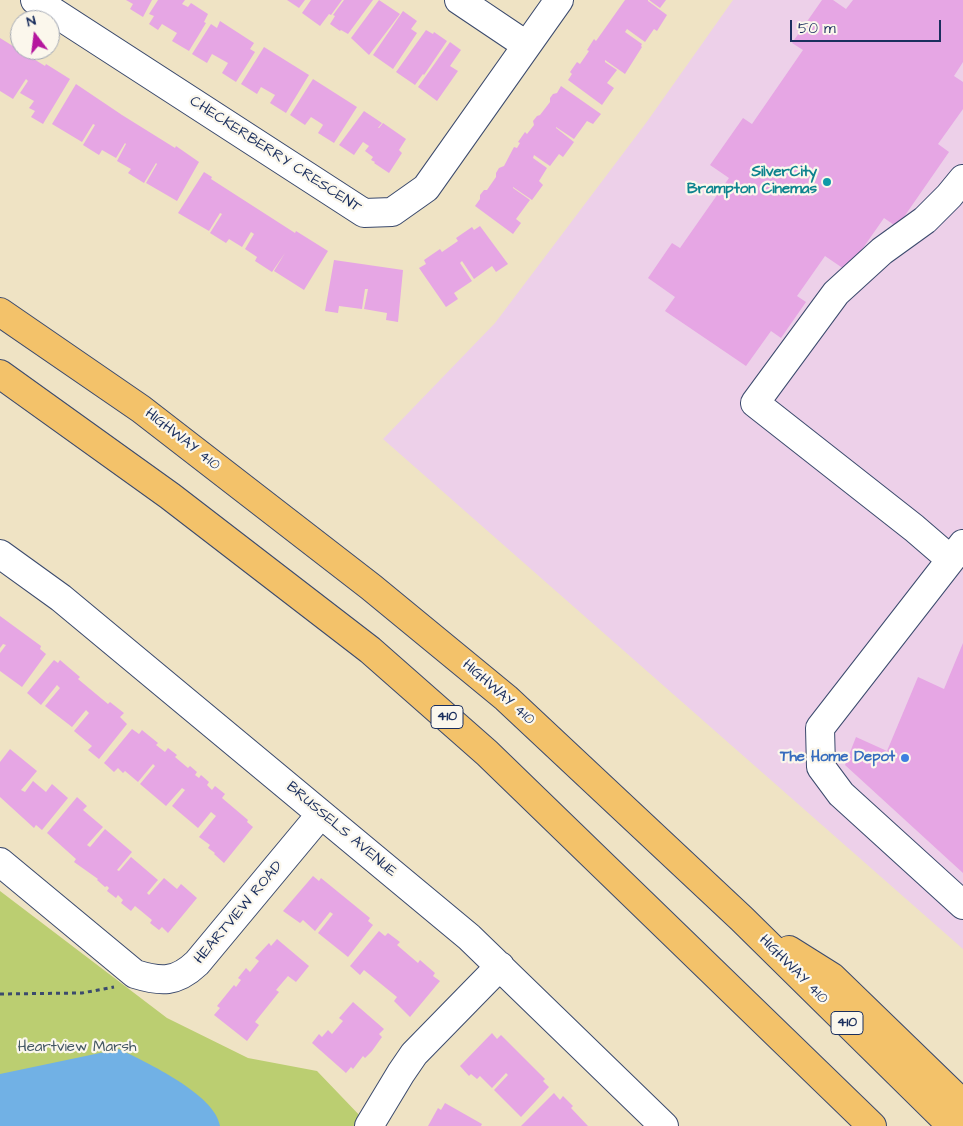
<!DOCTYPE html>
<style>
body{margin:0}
#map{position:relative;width:963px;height:1126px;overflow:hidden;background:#efe3c4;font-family:"Architects Daughter",sans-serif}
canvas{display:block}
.north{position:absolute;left:10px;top:10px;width:50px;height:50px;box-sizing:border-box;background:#fbf7ec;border:1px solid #a1a7b3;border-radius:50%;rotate:345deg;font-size:14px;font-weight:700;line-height:20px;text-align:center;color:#1b2f5e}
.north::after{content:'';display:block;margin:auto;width:18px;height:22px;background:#b5179e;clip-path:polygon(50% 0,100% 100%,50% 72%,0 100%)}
.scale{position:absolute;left:790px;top:20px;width:151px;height:22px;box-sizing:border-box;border:2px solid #1b2f5e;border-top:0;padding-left:6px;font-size:15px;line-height:18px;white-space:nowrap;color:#1b2f5e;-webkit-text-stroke:4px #fbf7ec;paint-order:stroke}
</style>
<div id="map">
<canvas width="963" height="1126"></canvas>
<div class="north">N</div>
<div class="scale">50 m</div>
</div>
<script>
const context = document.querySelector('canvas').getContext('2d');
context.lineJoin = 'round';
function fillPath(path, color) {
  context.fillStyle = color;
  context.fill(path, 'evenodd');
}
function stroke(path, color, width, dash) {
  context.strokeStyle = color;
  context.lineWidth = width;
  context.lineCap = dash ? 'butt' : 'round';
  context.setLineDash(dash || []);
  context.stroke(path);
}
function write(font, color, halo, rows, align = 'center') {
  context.font = font + ' "Architects Daughter",sans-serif';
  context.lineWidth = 4.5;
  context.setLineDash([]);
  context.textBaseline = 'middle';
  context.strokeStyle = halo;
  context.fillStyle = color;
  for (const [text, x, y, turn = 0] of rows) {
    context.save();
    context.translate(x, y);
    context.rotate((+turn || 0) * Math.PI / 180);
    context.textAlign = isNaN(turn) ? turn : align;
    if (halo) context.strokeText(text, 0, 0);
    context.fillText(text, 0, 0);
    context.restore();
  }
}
fillPath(new Path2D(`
 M733 0H963V949L383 439 495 323 646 123Z`), '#edd0e9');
fillPath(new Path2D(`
 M0 891 167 1018 248 1058 317 1071 364 1120 361 1126H0Z`), '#bbce71');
fillPath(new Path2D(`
 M119 1049C146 1062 216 1095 220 1126H0V1074Z`), '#71b1e5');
fillPath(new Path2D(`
 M126 0H152L143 17 130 9 133 4Z
 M158 0H185L182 4 188 7 191 3 208 14 204 22 206 23 189 51 172 41 177 33 162 24 158 30 149 24 154 16 149 14Z
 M287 0H305L299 8Z
 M311 0H342L331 15 329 14 320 26 302 13Z
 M344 0H373L348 34 341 30 340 31 330 24 335 16 333 15Z
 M379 0 400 14 369 55 351 38Z
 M625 0H648V1L667 15 657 31 654 29 645 42 627 29 625 32 642 44 641 46 642 47 625 74 605 60V62L617 70 607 83 614 88 602 105 568 80 572 74 570 72 577 62 580 64 589 51 587 50 594 39 596 41Z
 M649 0H666L660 8Z
 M822 0H833L846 9 853 0H963V62L954 76 963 82V109L938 144 949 152 897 227 884 218 847 271 825 256 797 296 806 302 781 338 771 331 746 366 665 311 675 297 648 278 672 243 680 248 729 178 710 165 743 118 752 124 803 50 792 43Z
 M403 11 417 21 411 29 417 33 393 69 373 55Z
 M220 21 254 43 250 49 255 52 236 82 222 73 228 63 212 54 207 63 192 54 211 24 217 28Z
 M426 30 433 34 434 32 447 41 424 75 423 74 415 85 396 72Z
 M0 38 45 66 46 64 70 79 43 124 31 117 35 111 29 108 34 101 20 93 28 81 26 79 13 99 0 91Z
 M450 42 461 50 450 66 458 71 437 101 418 87Z
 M264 47 309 75 286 113 270 103 275 95 261 87 257 94 241 84Z
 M313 79 357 107 334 143 318 133 323 125 322 124 311 117 305 125 290 115Z
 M76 84 122 115 175 148 176 146 199 162 177 201 146 183 157 164 156 163 144 183 128 173 131 169 117 161 126 144 125 143 116 158 102 150 99 155 83 145 95 125 93 124 82 142 52 124Z
 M561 86 601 114 593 124 587 121 574 139 556 127V128L574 142 563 157 559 154 550 166 534 155 533 158 547 168 539 181 543 185 532 200 513 187V188L530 200 516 219 521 223 513 234 475 206 480 199V195L484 190H487L496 177V173L499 168 504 166 514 147 517 148 520 143 518 142 525 132 527 134 534 125 533 121 537 116 540 115 550 102V98L553 94 557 93Z
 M364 111 382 123 378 128H379L383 123 406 139 399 150 402 153 389 173 374 163 375 162 371 160 373 157 365 151 369 146 363 142 354 155 339 145Z
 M204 172 212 177 211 179 295 233 296 231 328 251 304 290 274 271 285 253 272 272 255 261 257 257 245 249 254 234 251 232 242 247 229 239 226 243 210 233 222 214 220 213 209 231 178 213Z
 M480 226 508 264 496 272 492 266 474 279 462 261 460 263 472 281 454 293 458 299 446 307 419 268 426 264 424 260 440 249 442 252 458 241 456 238 472 227 474 230Z
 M334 260 403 270 398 322 386 320 387 313 364 309 368 289H365L362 309 339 306 338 313 325 311Z
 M0 616 41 646 40 649 46 654 22 687 0 671V653L6 645 3 644 0 648Z
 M963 643V873L845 765 856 737 887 751 918 677 944 689Z
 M54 660 58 663 60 660 80 677 78 679 108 704 110 702 124 713 120 717 127 724 99 759 88 750 92 746 74 731 89 713 86 710 72 727 45 706 60 688 57 685 41 705 27 693Z
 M132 729 139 734 142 730 158 743 156 745 165 752 168 748 177 755 175 757 188 768 190 766 197 772 195 775 199 778 201 775 209 782 207 785 212 790 215 786 225 794 222 798 248 820 247 822 253 827 224 863 214 854 215 853 208 848 210 845 199 837 216 816 211 812 198 828 172 806 185 790 182 788 166 806 140 784 155 766 153 764 138 782 125 771 123 773 118 768 114 772 104 763Z
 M10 749 37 771 21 790 25 792 33 781 46 792 52 784 68 798 42 830 36 825 34 828 0 797V762Z
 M77 797 87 806 83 810 103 827 87 845 90 847 105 829 132 852 117 870 119 871 131 857 158 880 147 893 149 895 164 878 177 889 181 884 197 898 168 933 162 927 159 930 150 923 152 920 135 906 131 911 121 903 123 900 118 895 116 898 107 891 109 888 107 886 105 887 97 880 98 879 74 862 76 859 47 833Z
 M313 876 319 881 321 878 370 918 368 921 373 925 348 957 318 933 333 914 330 912 315 931 303 920 300 923 283 911Z
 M379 931 385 936 388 933 400 942 397 945 418 963 420 960 435 973 433 976 440 981 410 1017 394 1001 397 997 364 970 360 975 350 966Z
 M277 939 309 966 296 982 288 976 276 990 279 992 255 1022 259 1025 247 1041 214 1015 220 1008 217 1006 234 985 236 987 241 980 238 978 246 968 250 972 259 961 255 958 269 943 271 946Z
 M353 1002 384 1029 379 1034 382 1037 372 1051 365 1058 363 1056 353 1069 351 1067 346 1073 312 1043 319 1034 322 1037 328 1030 332 1034 343 1021 339 1018Z
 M492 1033 497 1039 501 1035 545 1079 543 1081 549 1087 521 1117 494 1090 508 1075 506 1073 492 1088 480 1076 477 1079 471 1074 469 1076 460 1066Z
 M554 1093 560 1100 563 1096 573 1106 571 1108 588 1126H521Z
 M445 1103 482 1124 481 1126H428L438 1108 441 1110Z`), '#e6a6e4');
const minor = new Path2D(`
 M35 0 364 213 392 212 426 188 559 0
 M459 0 526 45
 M963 544 820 728 821 767 841 794 963 905
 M0 554 61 598 469 937 664 1126
 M950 559 914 528 755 403 836 293 882 251 925 220 949 196 963 179
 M0 862 135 974C161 982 176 983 197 963L321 814
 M369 1126 401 1073 414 1054 500 966`);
const highway = new Path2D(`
 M0 312 141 409 371 587 506 698 742 919 952 1126
 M0 374 170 496 370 650 487 753 872 1126
 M789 950 832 977 963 1104`);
stroke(minor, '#3b4a6d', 30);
stroke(highway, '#3b4a6d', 30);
stroke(new Path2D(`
 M0 994 82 993 114 987`), '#3b4a6d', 3, [4, 4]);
stroke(minor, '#fff', 28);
stroke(highway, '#f3c26a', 28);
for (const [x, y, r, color] of [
 [827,182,5,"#0f9aa8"],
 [905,758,5,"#3f7fe0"]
]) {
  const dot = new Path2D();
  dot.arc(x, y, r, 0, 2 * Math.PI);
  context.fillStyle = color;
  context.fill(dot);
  stroke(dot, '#fbf7ec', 2);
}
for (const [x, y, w] of [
 [447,717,32],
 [847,1023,32]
]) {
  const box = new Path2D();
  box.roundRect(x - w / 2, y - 11.5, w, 23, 4);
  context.fillStyle = '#fbf7ec';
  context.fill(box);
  stroke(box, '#1b2f5e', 1);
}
write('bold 14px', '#1b2f5e', null, [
 ["410",447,717],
 ["410",847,1023]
]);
write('15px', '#1b2f5e', '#fbf7ec', [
 ["CHECKERBERRY CRESCENT",275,155,33],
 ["HIGHWAY 410",182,440,38],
 ["HIGHWAY 410",498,693,41],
 ["BRUSSELS AVENUE",341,830,40],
 ["HEARTVIEW ROAD",239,913,-50],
 ["HIGHWAY 410",793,970,45]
]);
write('bold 15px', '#0d838f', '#fbf7ec', [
 ["SilverCity",817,173],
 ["Brampton Cinemas",817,190]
], 'right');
write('bold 15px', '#366cbe', '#fbf7ec', [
 ["The Home Depot",895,758]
], 'right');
write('15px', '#435763', '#fbf7ec', [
 ["Heartview Marsh",77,1048]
]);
</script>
